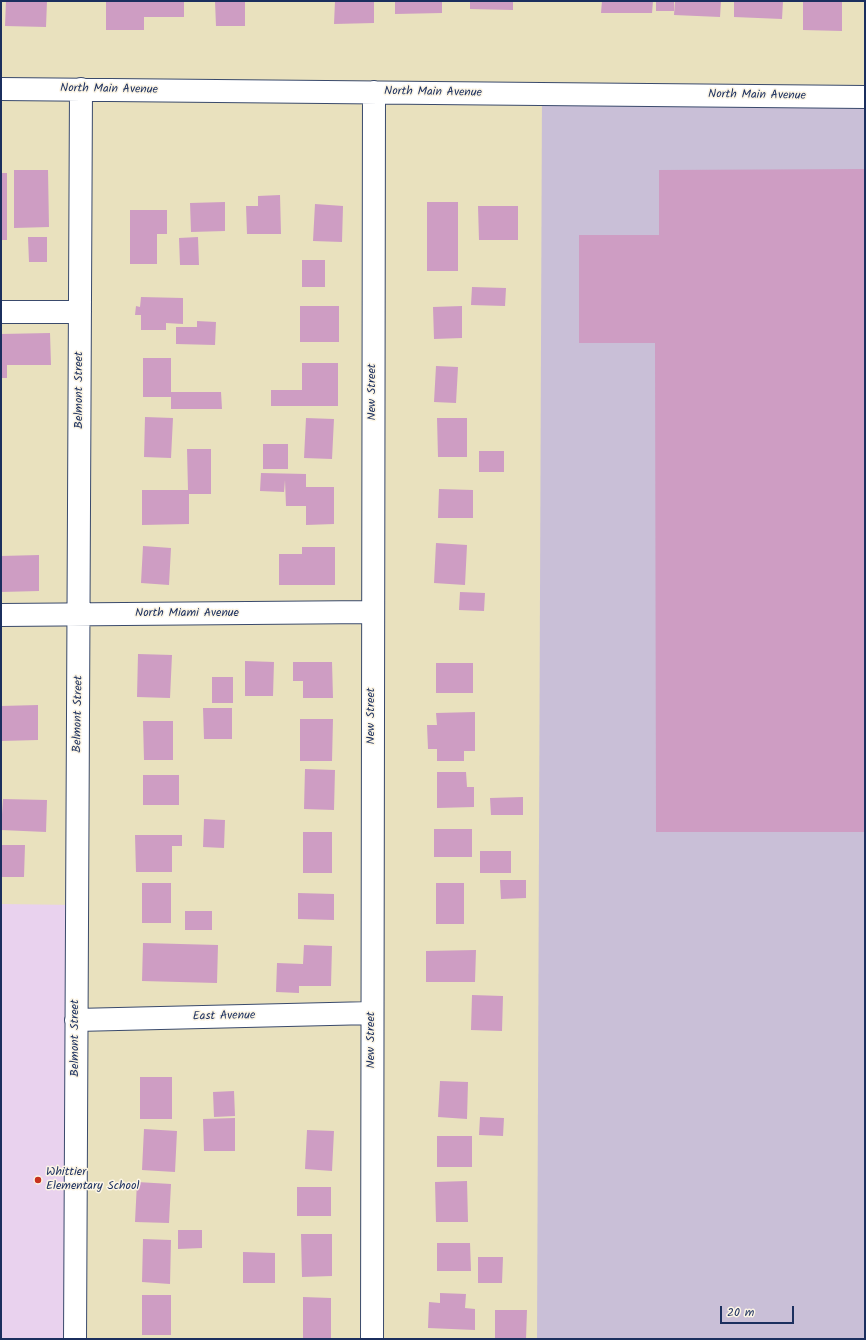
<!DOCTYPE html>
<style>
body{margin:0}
#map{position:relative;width:866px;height:1340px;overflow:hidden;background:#e9e1be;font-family:Kalam,sans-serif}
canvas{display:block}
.frame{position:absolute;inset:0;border:2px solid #1b2f5e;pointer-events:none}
.scale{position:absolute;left:720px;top:1306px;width:74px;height:18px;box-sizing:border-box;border:2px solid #1b2f5e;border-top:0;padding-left:5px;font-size:12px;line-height:14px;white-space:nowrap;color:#1b2f5e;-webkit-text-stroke:3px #fcf5e5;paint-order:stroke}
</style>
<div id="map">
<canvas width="866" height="1340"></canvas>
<div class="frame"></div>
<div class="scale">20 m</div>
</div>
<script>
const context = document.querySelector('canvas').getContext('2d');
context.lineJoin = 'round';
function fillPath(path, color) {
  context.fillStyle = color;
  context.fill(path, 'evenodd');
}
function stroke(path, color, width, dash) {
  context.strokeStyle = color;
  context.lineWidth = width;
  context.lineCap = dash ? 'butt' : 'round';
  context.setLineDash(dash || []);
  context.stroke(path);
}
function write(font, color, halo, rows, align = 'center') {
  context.font = font + ' Kalam,sans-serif';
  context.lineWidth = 3;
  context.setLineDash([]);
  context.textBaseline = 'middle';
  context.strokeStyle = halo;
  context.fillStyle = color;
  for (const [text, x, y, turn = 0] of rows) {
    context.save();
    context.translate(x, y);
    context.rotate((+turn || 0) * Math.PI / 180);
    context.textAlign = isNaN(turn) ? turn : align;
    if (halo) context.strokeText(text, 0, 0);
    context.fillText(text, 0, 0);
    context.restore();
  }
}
fillPath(new Path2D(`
 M1 904 77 905 75 1339H1Z`), '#e9d2ee');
fillPath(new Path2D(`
 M542 94 865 97V1339H537Z`), '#c9bfd7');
fillPath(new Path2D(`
 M6 1H47L46 27 5 26Z
 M106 1H184V17H144V30H106Z
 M215 1H245V26H216Z
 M335 1H374V23L334 24Z
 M395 1H442V13L395 14Z
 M470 1H513V10L470 9Z
 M602 1H653L652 13H601Z
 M656 1H674V11H656Z
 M675 1H721L720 17 674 15Z
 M734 1H783L782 19 734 17Z
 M803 1H842V31L803 30Z
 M865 169V832H656L655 343H579V235H659V170Z
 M14 170H48L49 227 14 228Z
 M1 173H7V240H1Z
 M280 195 281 234H247L246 206H258V196Z
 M225 202V231L191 232 190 203Z
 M427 202H458V271H427Z
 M315 204 343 206 342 242 313 241Z
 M478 206H518V240H479Z
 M130 210H167V234H157V264H130Z
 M28 237H47V262H29Z
 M198 237 199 265H180L179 238Z
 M302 260H325V287H302Z
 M472 287 506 288 505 306 471 305Z
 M141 297 183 298V324L166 323V330H141V315H135L136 306 140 307Z
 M300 306H339V342H300Z
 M462 306V338L434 339 433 307Z
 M197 321 216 322 215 345 176 344V327H197Z
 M50 333 51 365H7V378H1V334Z
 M143 358H171V392H221L222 409H171V397H143Z
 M302 363H338V406H271V390H302Z
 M436 366 458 367 456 403 434 402Z
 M145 417 173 418 171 458 144 457Z
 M306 418 334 419 332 459 304 458Z
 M437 418H467V457H438Z
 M263 444H288V469H263Z
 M187 449H211V494H189V524L142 525V490H188Z
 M479 451H504V472H479Z
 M261 473 306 474V487H334V524L306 525V506H286L285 480 284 492 260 491Z
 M439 489 473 490V518H438Z
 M436 543 467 545 465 585 434 583Z
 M143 546 171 548 169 585 141 583Z
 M302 547H335V585H279V554H302Z
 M39 555V591L1 592V556Z
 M460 592 485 593 484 611 459 610Z
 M138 654 172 655 170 698 137 697Z
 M245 661 274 662 273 696H245Z
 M293 662H332L333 698H303V681H293Z
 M436 663H473V693H436Z
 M212 677H233V703H212Z
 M38 705V740L1 741V706Z
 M203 708H232V739H204Z
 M475 712V751H464V761H437V749H428L427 725H437L436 713Z
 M300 719H333L332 761H300Z
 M143 721H173V760H144Z
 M305 769 335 770 334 810 304 809Z
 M437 772H466L467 787H474V807L437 808Z
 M143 775H179V805H143Z
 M523 797V815H491L490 798Z
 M3 799 47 800 46 832 1 830Z
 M204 819 225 820 224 848 203 847Z
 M434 829H472V857H434Z
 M303 832H332V873H303Z
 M135 835H182V846H172V872H136Z
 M1 845H25L24 877H1Z
 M480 851H511V873H480Z
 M500 880H526V898L501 899Z
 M142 883H171V923H142Z
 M436 883H464V924H436Z
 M298 893 334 894V920L298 919Z
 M185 911H212V930H185Z
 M143 943 218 945 217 983 142 981Z
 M304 945 332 946 331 986H299V993L276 992 277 963 303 964Z
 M476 950 475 982H426V951Z
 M472 995 503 996 502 1031 471 1030Z
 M140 1077H172V1119H140Z
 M440 1081 468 1082 467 1119 438 1117Z
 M234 1091 235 1116 214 1117 213 1092Z
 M480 1117 504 1118 503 1136 479 1135Z
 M235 1118V1151H204L203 1119Z
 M144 1129 177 1131 175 1172 142 1170Z
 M307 1130 334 1131 332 1171 305 1169Z
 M437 1136H472V1167H437Z
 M467 1181 468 1222H436L435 1182Z
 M137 1182 171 1184 169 1223 135 1222Z
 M297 1187H331V1216H297Z
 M178 1230H202V1248L178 1249Z
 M301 1234H332V1276L302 1277Z
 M143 1239 171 1240 170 1284 142 1282Z
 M437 1243H470L471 1271H437Z
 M243 1252 275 1253V1283H243Z
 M478 1257H503L502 1283H478Z
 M440 1293 466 1294 465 1308 475 1309V1330L428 1328 429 1302 440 1303Z
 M142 1295H171V1335H142Z
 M303 1297 331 1298V1339H303Z
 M495 1310H527L526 1339H495Z`), '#ce9dc3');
const minor = new Path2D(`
 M1 89 865 97
 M1 312H80
 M1 615 372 612
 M76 1020 372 1013
 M75 1339 81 89
 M372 1339 374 92`);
stroke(minor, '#3a4a6c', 24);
stroke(minor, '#fff', 22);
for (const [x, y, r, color] of [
 [38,1180,4,"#c8321e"]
]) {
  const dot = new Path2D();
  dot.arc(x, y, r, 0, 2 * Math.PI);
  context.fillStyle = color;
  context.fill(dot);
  stroke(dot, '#fcf5e5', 1.5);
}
write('12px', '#1b2f5e', '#fcf5e5', [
 ["North Main Avenue",109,90,1],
 ["North Main Avenue",433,93,1],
 ["North Main Avenue",757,96,1],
 ["Belmont Street",80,390,-90],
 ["New Street",373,392,-90],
 ["North Miami Avenue",187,614],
 ["Belmont Street",79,714,-89],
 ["New Street",372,716,-90],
 ["East Avenue",224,1017,-1],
 ["Belmont Street",76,1038,-90],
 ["New Street",372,1040,-90]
]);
write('12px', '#1b2f5e', '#fcf5e5', [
 ["Whittier",46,1173],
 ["Elementary School",46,1187]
], 'left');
</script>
